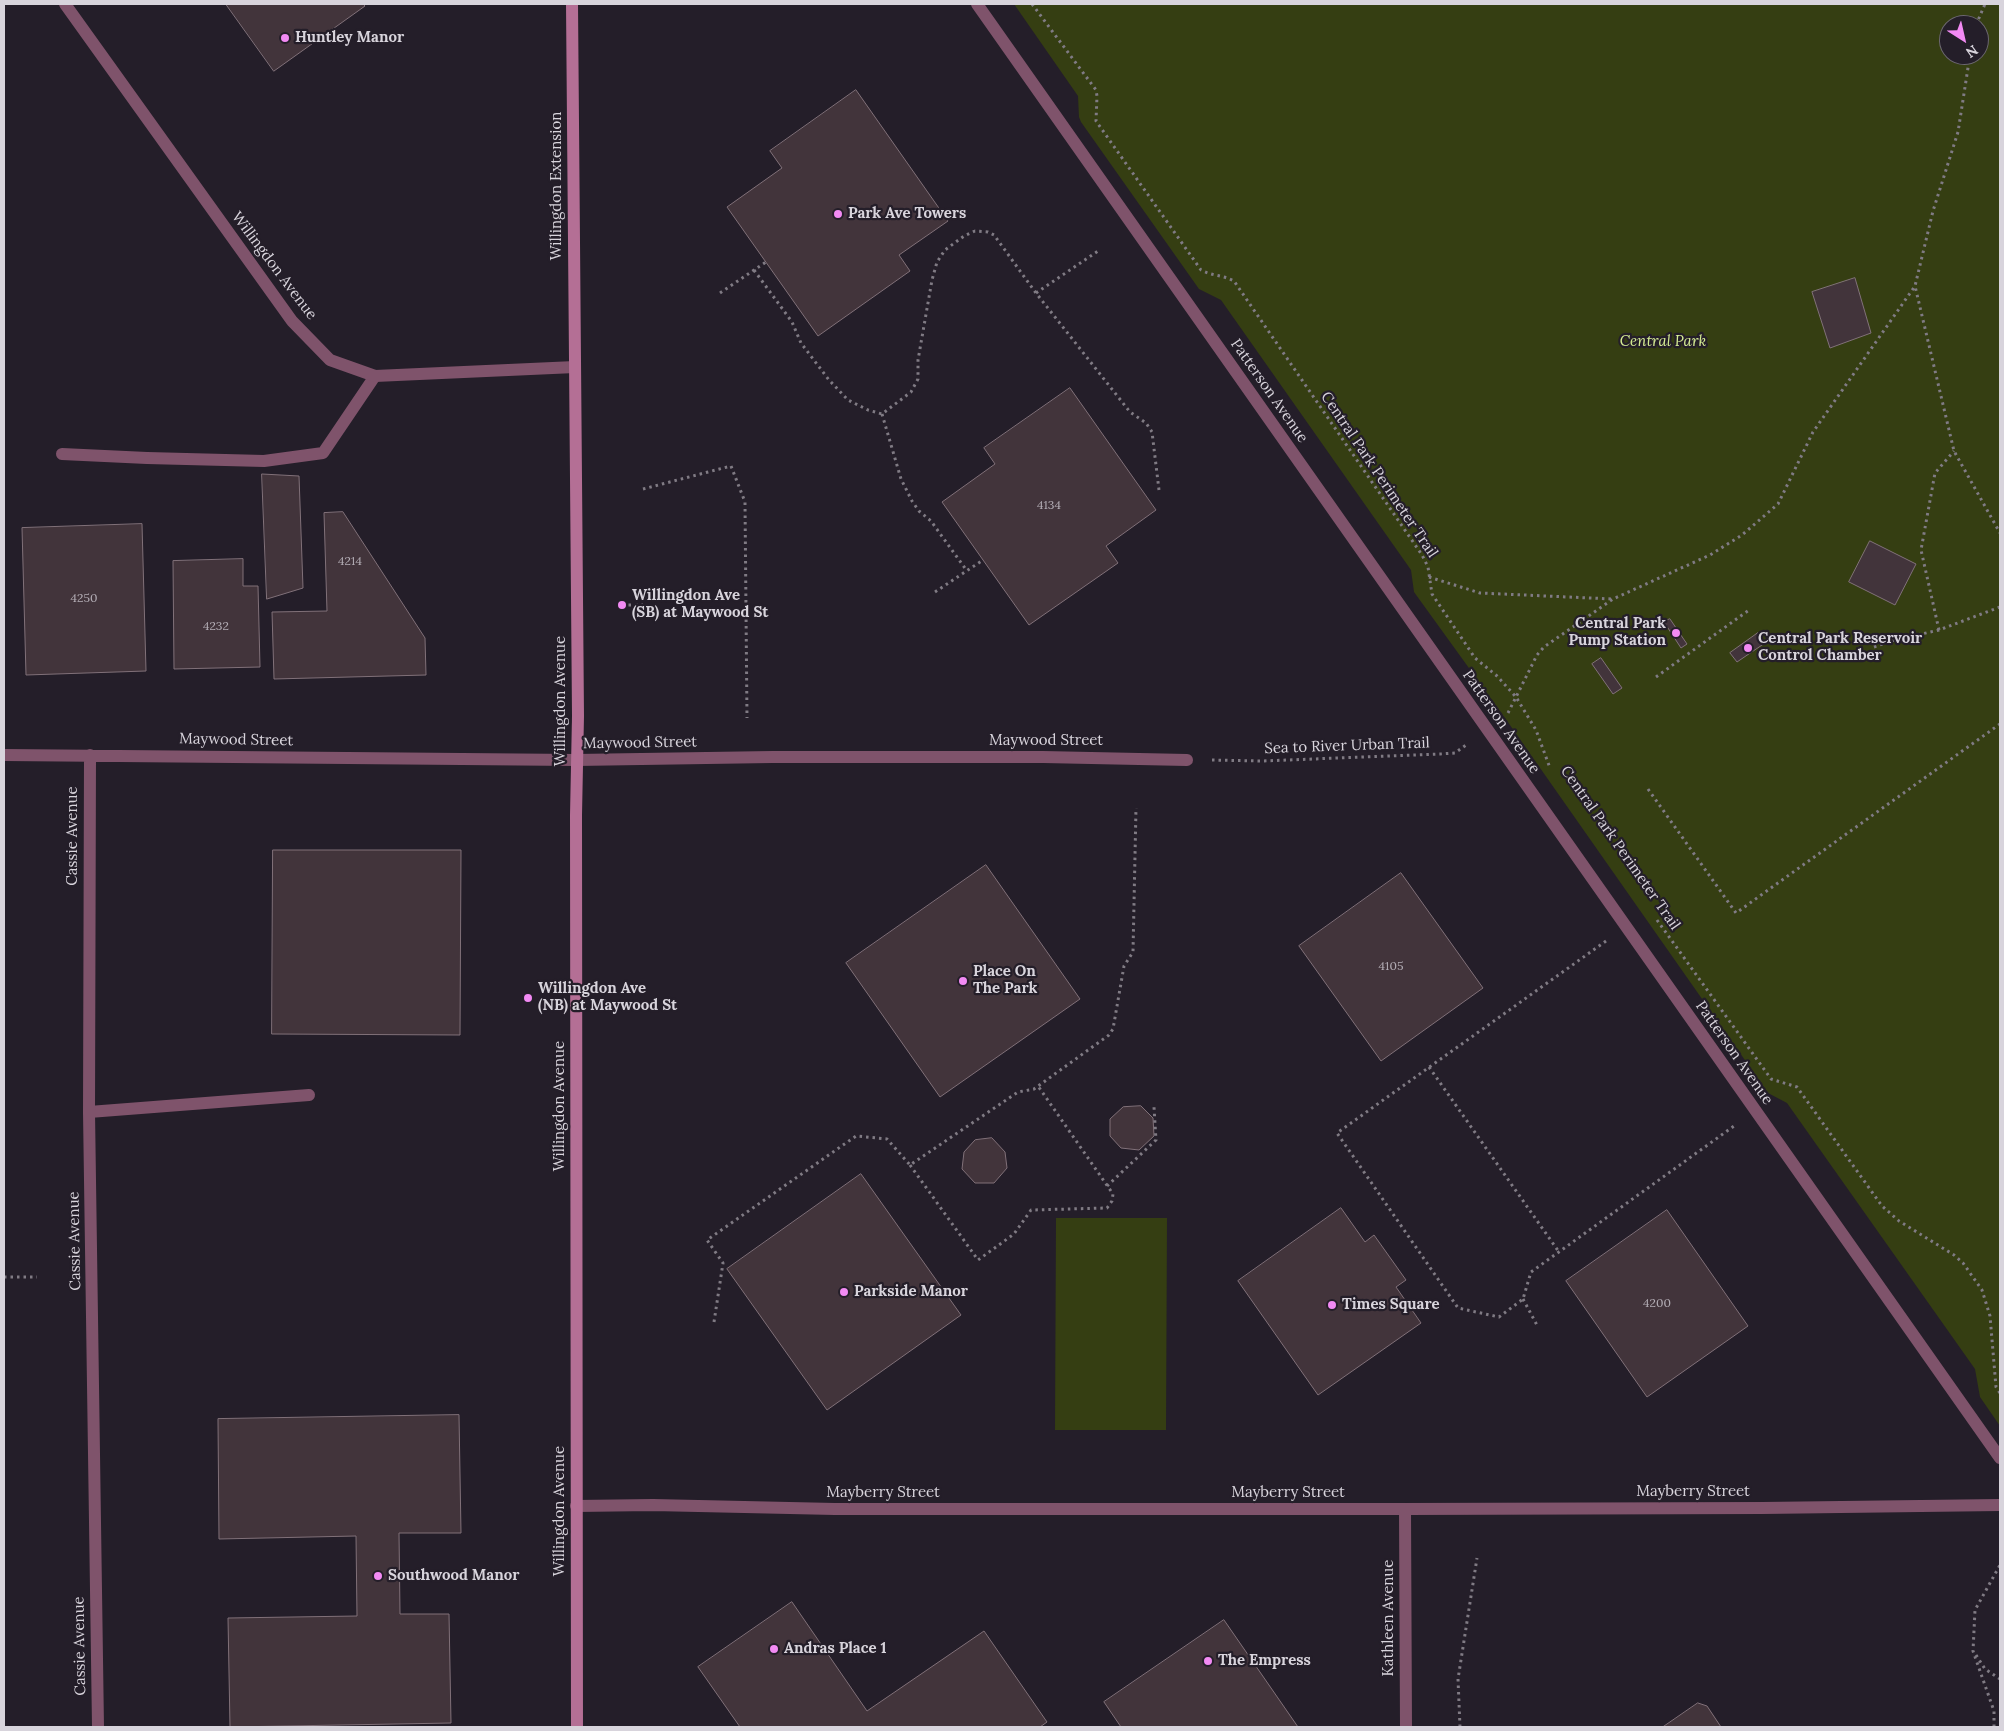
<!DOCTYPE html>
<style>
body{margin:0}
#map{position:relative;width:2004px;height:1731px;overflow:hidden;background:#241e29;font-family:Lora,serif}
canvas{display:block}
.frame{position:absolute;inset:0;border:5px solid #d8d4dc;pointer-events:none}
.north{position:absolute;left:1939px;top:15px;width:50px;height:50px;box-sizing:border-box;background:#241e29;border:1px solid #6c6771;border-radius:50%;rotate:145deg;font-size:14px;font-weight:700;line-height:20px;text-align:center;color:#d8d4dc}
.north::after{content:'';display:block;margin:auto;width:18px;height:22px;background:#f28af3;clip-path:polygon(50% 0,100% 100%,50% 72%,0 100%)}
</style>
<div id="map">
<canvas width="2004" height="1731"></canvas>
<div class="frame"></div>
<div class="north">N</div>
</div>
<script>
const context = document.querySelector('canvas').getContext('2d');
context.lineJoin = 'round';
function fillPath(path, color) {
  context.fillStyle = color;
  context.fill(path, 'evenodd');
}
function stroke(path, color, width, dash) {
  context.strokeStyle = color;
  context.lineWidth = width;
  context.lineCap = dash ? 'butt' : 'round';
  context.setLineDash(dash || []);
  context.stroke(path);
}
function write(font, color, halo, rows, align = 'center') {
  context.font = font + ' Lora,serif';
  context.lineWidth = 4.5;
  context.setLineDash([]);
  context.textBaseline = 'middle';
  context.strokeStyle = halo;
  context.fillStyle = color;
  for (const [text, x, y, turn = 0] of rows) {
    context.save();
    context.translate(x, y);
    context.rotate((+turn || 0) * Math.PI / 180);
    context.textAlign = isNaN(turn) ? turn : align;
    if (halo) context.strokeText(text, 0, 0);
    context.fillText(text, 0, 0);
    context.restore();
  }
}
fillPath(new Path2D(`
 M1014 4H2000V1426L1980 1397 1975 1369 1787 1103 1768 1093 1505 718 1414 592 1411 570 1221 300 1199 289 1081 122 1079 117 1078 96ZM1949 25H1979V55H1949Z
 M1056 1218H1167L1166 1430H1055Z`), '#353e12');
const building = new Path2D(`
 M226 4H363L365 6 274 71Z
 M856 90 948 221 899 255 910 271 818 336 727 207 782 168 770 151Z
 M1855 278 1871 333 1830 348 1812 292Z
 M1070 388 1156 510 1106 546 1118 563 1029 625 942 502 995 464 984 448Z
 M262 474 299 476 303 588 267 599Z
 M343 512 425 638 426 675 274 679 272 612 327 611 324 513Z
 M142 524 146 671 26 675 22 528Z
 M1870 541 1916 564 1895 605 1849 582Z
 M243 559V586H258L260 667 174 669 173 561Z
 M1670 619 1687 644 1681 648 1664 622Z
 M1758 633 1765 643 1737 662 1730 653Z
 M1601 658 1622 688 1613 694 1592 664Z
 M273 850H461L460 1035 272 1034Z
 M986 865 1080 999 940 1097 846 963Z
 M1401 873 1483 988 1381 1061 1299 946Z
 M1141 1106 1153 1118 1154 1136 1139 1150 1121 1148 1110 1136V1119L1123 1107Z
 M992 1138 1005 1152 1007 1168 994 1183H975L962 1169 964 1152 975 1140Z
 M861 1174 961 1315 827 1410 727 1269Z
 M1341 1208 1365 1242 1374 1235 1406 1280 1396 1287 1421 1323 1318 1395 1238 1281Z
 M1667 1210 1748 1326 1647 1397 1566 1281Z
 M459 1415 461 1533H399L400 1614H449L451 1723 230 1727 228 1618 357 1616 356 1536 219 1539 218 1419Z
 M792 1602 867 1711 984 1631 1047 1722 1040 1727H740L698 1667Z
 M1224 1620 1298 1727H1121L1104 1702Z
 M1698 1703 1707 1706 1721 1727H1663Z`);
fillPath(building, '#42343b');
stroke(building, '#817179', 1);
stroke(new Path2D(`
 M1032 4 1096 90 1097 96 1096 121 1201 270C1212 276 1223 275 1234 281L1422 555 1428 567 1432 594 1475 658 1497 676 1516 697 1536 730 1550 768
 M1976 25 1985 4
 M1970 55 1958 132 1933 211 1915 286 1954 451 2000 533
 M754 270 792 322 801 343 829 380 848 400 868 410 882 414 911 392 918 379V360L932 280 937 262 945 250 964 236 975 231 988 232 994 235 1036 293 1130 412 1146 423 1152 432 1159 490
 M720 293 766 262
 M1036 293 1098 251
 M882 414 901 479 912 501 919 511 931 521 967 571
 M643 489 731 466 745 502 747 718
 M1429 577 1480 593 1612 599
 M935 592 983 560
 M622 605H643
 M1939 630 1921 550 1935 473 1954 451
 M1874 647 1891 641 1939 630 2000 607
 M1656 677 1749 610
 M1508 713 1537 655 1544 647 1613 599 1710 555 1742 535 1778 504 1813 432 1915 286
 M1212 760 1262 761 1440 754 1455 753 1466 745
 M1648 789 1736 913 2000 724
 M1657 920 1771 1079 1797 1087 1882 1206 1899 1221 1954 1255 1963 1263 1982 1290 1990 1316 1996 1387 2000 1393
 M1606 941 1337 1133 1458 1308 1499 1317 1523 1299 1531 1272 1734 1126
 M1429 1067 1559 1252
 M910 1165 978 1260 1014 1234 1031 1210 1107 1208 1112 1201 1113 1194 1038 1086
 M1107 1186 1156 1140 1154 1107
 M4 1277H37
 M1523 1299 1538 1327
 M714 1322 723 1263 707 1240 856 1136 887 1139 910 1165 1018 1092 1034 1089 1109 1035 1113 1029 1124 966 1133 952 1136 808
 M1976 1655 1985 1669 2000 1679
 M1460 1727 1458 1679 1477 1558
 M1994 1727V1711L1973 1651 1975 1610 2000 1565`), '#807b84', 3, [2.5, 4]);
stroke(new Path2D(`
 M62 454 147 458 264 461 323 453 375 376
 M89 1112 309 1095`), '#7f536b', 12);
stroke(new Path2D(`
 M65 4 292 321 330 360 375 376 575 367
 M4 755 576 760 772 757H1043L1187 760
 M90 755 89 1112 98 1727
 M576 1506 653 1505 835 1509H1405L1762 1508 2000 1505
 M1405 1509 1406 1727`), '#7f536b', 12);
stroke(new Path2D(`
 M977 4 2000 1458`), '#7f536b', 12);
stroke(new Path2D(`
 M572 4 578 716 576 815 577 1727`), '#b46f95', 12);
for (const [x, y, r, color] of [
 [285,38,5,"#f28af3"],
 [838,214,5,"#f28af3"],
 [622,605,5,"#f28af3"],
 [1676,633,5,"#f28af3"],
 [1748,648,5,"#f28af3"],
 [963,981,5,"#f28af3"],
 [528,998,5,"#f28af3"],
 [844,1292,5,"#f28af3"],
 [1332,1305,5,"#f28af3"],
 [378,1576,5,"#f28af3"],
 [774,1649,5,"#f28af3"],
 [1208,1661,5,"#f28af3"]
]) {
  const dot = new Path2D();
  dot.arc(x, y, r, 0, 2 * Math.PI);
  context.fillStyle = color;
  context.fill(dot);
  stroke(dot, '#241e29', 2);
}
write('12px', '#b2acb4', null, [
 ["4134",1049,506],
 ["4214",350,562],
 ["4250",84,599],
 ["4232",216,627],
 ["4105",1391,967],
 ["4200",1657,1304]
]);
write('bold 15px', '#d8d4dc', '#241e29', [
 ["Huntley Manor",295,38],
 ["Park Ave Towers",848,214],
 ["Willingdon Ave",632,596],
 ["(SB) at Maywood St",632,613],
 ["Central Park",1666,624,"right"],
 ["Pump Station",1666,641,"right"],
 ["Central Park Reservoir",1758,639],
 ["Control Chamber",1758,656],
 ["Place On",973,972],
 ["The Park",973,989],
 ["Willingdon Ave",538,989],
 ["(NB) at Maywood St",538,1006],
 ["Parkside Manor",854,1292],
 ["Times Square",1342,1305],
 ["Southwood Manor",388,1576],
 ["Andras Place 1",784,1649],
 ["The Empress",1218,1661]
], 'left');
write('15px', '#d8d4dc', '#241e29', [
 ["Willingdon Extension",557,186,-90],
 ["Willingdon Avenue",274,266,53],
 ["Patterson Avenue",1269,391,55],
 ["Central Park Perimeter Trail",1379,475,56],
 ["Willingdon Avenue",561,701,-90],
 ["Patterson Avenue",1501,722,55],
 ["Maywood Street",236,740,1],
 ["Maywood Street",1046,741],
 ["Maywood Street",640,743,-1],
 ["Sea to River Urban Trail",1347,746,-2],
 ["Cassie Avenue",73,836,-90],
 ["Central Park Perimeter Trail",1620,848,55],
 ["Patterson Avenue",1734,1053,55],
 ["Willingdon Avenue",560,1106,-90],
 ["Cassie Avenue",75,1241,-91],
 ["Mayberry Street",1693,1492],
 ["Mayberry Street",883,1493],
 ["Mayberry Street",1288,1493],
 ["Willingdon Avenue",560,1511,-90],
 ["Kathleen Avenue",1389,1618,-90],
 ["Cassie Avenue",80,1646,-91]
]);
write('italic 15px', '#d6ed93', '#241e29', [
 ["Central Park",1663,342]
]);
</script>
